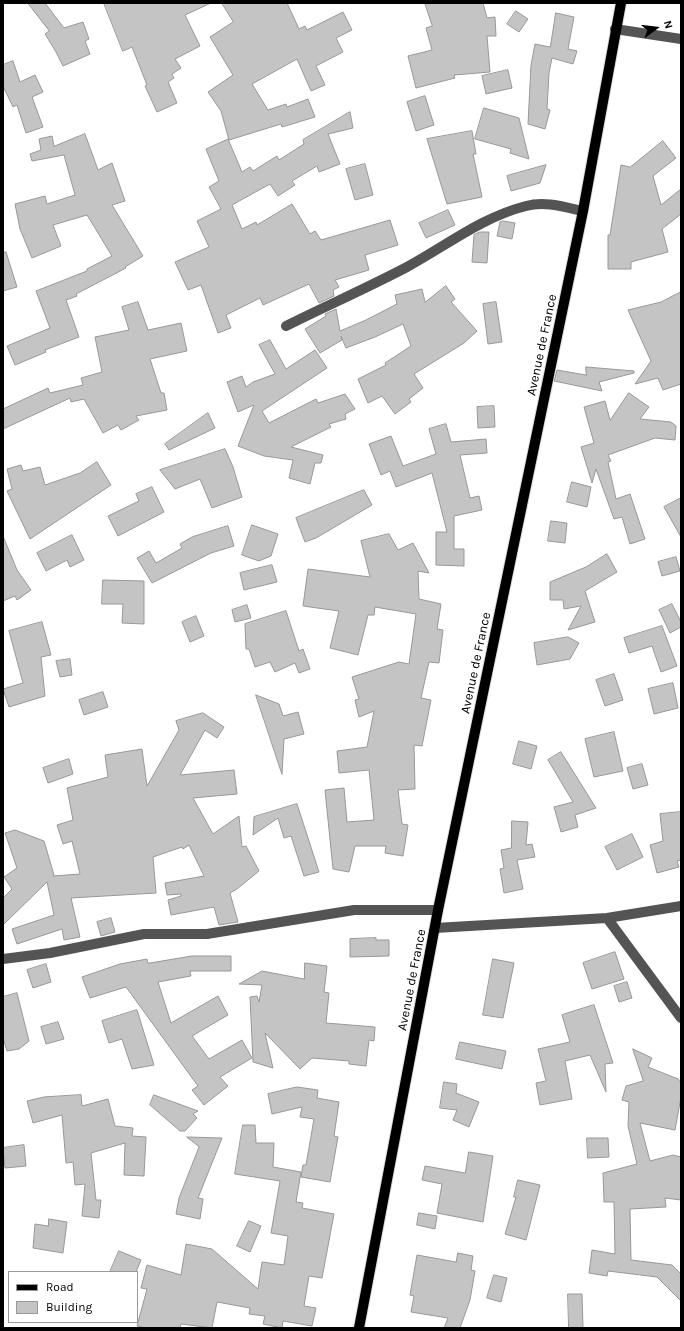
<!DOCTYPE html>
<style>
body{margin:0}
#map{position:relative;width:684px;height:1331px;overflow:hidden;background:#fff;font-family:Karla,sans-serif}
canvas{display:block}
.frame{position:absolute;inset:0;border:4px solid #000;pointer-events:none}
.legend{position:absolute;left:8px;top:1271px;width:130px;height:52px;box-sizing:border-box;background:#fff;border:1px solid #999;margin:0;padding:5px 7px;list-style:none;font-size:12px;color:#000}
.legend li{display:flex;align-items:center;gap:8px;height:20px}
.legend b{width:20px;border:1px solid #999}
.north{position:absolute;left:636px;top:8px;width:40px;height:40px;-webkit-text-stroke:3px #fff;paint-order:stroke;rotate:75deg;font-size:11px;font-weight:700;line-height:16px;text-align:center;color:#000}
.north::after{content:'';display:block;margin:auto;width:14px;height:18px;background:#000;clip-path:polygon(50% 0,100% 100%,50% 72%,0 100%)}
</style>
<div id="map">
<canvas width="684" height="1331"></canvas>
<div class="frame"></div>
<ul class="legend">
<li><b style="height:5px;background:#000"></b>Road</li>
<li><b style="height:11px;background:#c4c4c4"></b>Building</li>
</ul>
<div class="north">N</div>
</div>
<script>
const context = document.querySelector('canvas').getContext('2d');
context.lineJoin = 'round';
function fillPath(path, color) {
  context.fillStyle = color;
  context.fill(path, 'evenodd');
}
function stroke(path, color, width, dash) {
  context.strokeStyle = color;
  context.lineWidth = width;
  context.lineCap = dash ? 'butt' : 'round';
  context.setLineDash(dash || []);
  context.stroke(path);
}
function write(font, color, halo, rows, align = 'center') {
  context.font = font + ' Karla,sans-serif';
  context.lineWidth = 4;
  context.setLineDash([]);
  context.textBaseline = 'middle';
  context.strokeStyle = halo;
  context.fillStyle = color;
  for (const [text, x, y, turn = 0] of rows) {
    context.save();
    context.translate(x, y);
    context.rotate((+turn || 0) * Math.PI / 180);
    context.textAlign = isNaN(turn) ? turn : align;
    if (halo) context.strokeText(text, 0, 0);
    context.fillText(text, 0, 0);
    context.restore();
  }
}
const building = new Path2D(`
 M28 3H45L64 28 83 22 89 39 85 41 90 54 63 66 56 52 45 34 49 31Z
 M104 3H211L185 15 200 46 175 59 181 68 172 74 174 78 168 82 177 103 157 112 145 86 147 85 132 47 123 51Z
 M222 3H287L299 29 305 26 307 30 343 12 352 30 336 38 343 52 316 66 325 85 311 91 297 59 252 84 268 110 286 104 287 107 308 99 315 117 282 127 281 124 229 140 221 111 208 92 233 75 210 37 233 22Z
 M425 3H483L487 18 495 17 496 36H487L490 72 454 75 455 78 416 88 408 56 432 50 426 28 432 26Z
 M516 11 528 19 519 32 507 24Z
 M556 13 574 17 568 49 577 51 573 64 552 58 549 73 547 109 550 110 545 129 528 124 531 65 535 44 550 47Z
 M13 61 20 82 35 75 43 92 32 97 43 127 26 133 17 105 13 107 3 86V65Z
 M508 70 512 88 486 94 482 76Z
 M425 96 434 125 416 131 407 102Z
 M484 108 519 118 529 159 510 153 511 149 475 139Z
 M350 112 353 128 328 134 340 164 319 172 317 166 292 181 295 185 278 196 270 184 232 205 242 229 256 222 257 225 292 204 310 234 315 231 321 240 390 220 398 245 365 255 369 270 335 280 339 287 333 290 334 296 319 303 309 284 263 305 260 298 226 315 231 328 218 333 201 285 188 290 175 262 209 247 197 221 221 209 209 187 219 181 206 149 228 139 242 172 250 167 253 171 277 156 279 160 304 144 303 140Z
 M472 131 476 154H473L482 197 447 204 427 139Z
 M85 134 98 170 112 163 125 201 112 205 143 256 125 267 126 268 76 294 77 296 66 300 79 337 45 350 46 352 15 365 7 346 50 328 36 291 87 271V269L112 256 87 215 53 225 61 246 32 258 20 229 15 204 45 196 47 204 75 195 64 155 32 161 30 154 41 150 39 139 52 136 54 146Z
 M663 141 676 158 653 176 661 205 681 189V214L662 229 668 252 631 262V269H608V235H610L621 165 630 167Z
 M365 164 373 195 355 200 346 169Z
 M546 165 540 183 511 191 507 176Z
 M448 210 455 225 426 238 419 223Z
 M503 221 515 223 512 239 497 236 500 222Z
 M480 232H489L487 263 472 262 474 235Z
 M3 252H6L17 287 3 291Z
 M446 286 455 299 451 302 477 331 464 343 414 374 423 388 409 399 411 402 395 414 382 396 368 403 358 379 386 365 385 363 411 346 403 324 375 337 346 348 341 336 342 340 320 353 305 329 326 316 325 314 336 309 340 331 366 320 397 304 395 295 422 289 425 302Z
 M681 292V384L663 390 658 378 635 384 651 361 628 310 661 302Z
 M138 302 148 330 181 323 187 351 150 359 161 393H164L167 410 136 416 139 420 121 430 118 425 103 433 84 399 71 402 70 398 3 429V409L48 388 50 393 83 385 81 378 102 372 95 337 129 330 122 307Z
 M496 302 502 342 488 344 483 304Z
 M270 340 286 369 315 350 327 368 262 411 269 423 316 399 318 403 345 394 355 409 345 414 346 419 329 424 331 427 291 447 323 455 321 463H315L310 484 289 478 293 460 264 456 238 446 254 405 238 412 227 382 242 376 246 387 253 382 275 374 259 345Z
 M586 367 634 371V373L599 382 602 391 554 381 557 370 586 375Z
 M629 393 649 407 640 419 671 422 676 426 675 440 655 438 608 455 611 461 608 462 616 499 630 494 645 539 630 544 622 517 614 519 596 469 592 483 581 447 594 443 584 407 605 401 610 420Z
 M494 406 495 427 478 428 477 407Z
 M208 413 215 428 169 450 165 444Z
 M446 424 451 442 486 439 487 453 460 455 470 498 479 496 482 510 454 516V549H464V566L436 565V532H447L432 473 396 487 390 471 381 475 369 444 391 436 403 466 436 454 429 429Z
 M225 449 233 467 242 497 212 508 200 479 175 489 160 470Z
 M97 462 111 485 30 539 7 491 12 489 7 469 21 465 23 471 40 467 45 485 80 473Z
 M572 482 591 487 587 507 567 502Z
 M152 487 164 512 118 536 108 516 139 501 136 494Z
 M364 490 372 505 316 538 305 542 296 518Z
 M681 498V537L664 507Z
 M551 521 567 523 565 543 548 541Z
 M252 525 278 534 271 556 259 561 242 555Z
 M228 526 234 546 211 553 152 583 137 558 149 551 156 563 182 548 180 544 192 537Z
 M389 534 398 550 413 543 429 573 418 571 419 599 441 604 437 629 443 630 439 663 429 662 421 698 431 700 422 746 414 745 415 789 398 790 402 824 408 825 403 856 385 853 386 846H355L349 872 333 869 325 790 344 788 347 822 374 820 369 770 339 773 337 751 367 747 374 711 359 717 355 700 359 699 352 677 399 662 409 664 416 614 375 607 374 615H368L358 655 330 648 339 611 303 606 308 569 370 577 361 541Z
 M72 535 84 560 70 567 67 560 46 571 37 553Z
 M3 536 17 570 31 590 17 600 15 596 3 601Z
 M607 554 617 572 585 591 595 622 568 630 581 606 564 609 563 600H550V582L586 567Z
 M676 557 680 571 662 576 658 562Z
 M272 565 277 582 244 590 240 573Z
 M103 580 144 581V624L122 623 123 604H102Z
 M672 604 681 622V627L670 633 659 610Z
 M247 605 251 618 235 622 232 610Z
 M286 611 299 651 303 649 310 669 299 673 295 663 275 672 270 662 255 667 249 649H246L245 624Z
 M196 616 204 636 190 642 182 622Z
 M42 622 51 655 41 657 45 696 9 707 3 689 23 683 9 631Z
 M662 626 677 666 661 672 652 646 629 653 624 638Z
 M568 637 579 643 570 659 537 665 534 643Z
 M70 659 72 675 60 677 56 661Z
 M614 674 623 700 605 706 596 680Z
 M673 683 678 708 654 714 648 689Z
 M103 692 108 707 84 715 79 700Z
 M256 695 279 704 283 716 298 712 304 734 284 739 282 774Z
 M203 713 224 727 217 738 205 730 180 775 234 770 237 794 193 798 213 834 239 816 242 847 246 846 259 871 237 889 230 893 238 922 219 925 214 907 171 915 168 900 181 896V894L167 895 165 883 204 876 189 845 183 849 182 847 153 857 156 893 71 898 80 937 64 940 62 929 17 944 12 929 54 915 47 882 3 925V898L12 889 4 877 17 868 5 833 15 830 44 841 54 875 53 876 80 874 72 841 63 844 57 825 73 820 67 788 108 777 105 755 142 749 147 786 179 730 176 721Z
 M614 732 623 771 594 777 585 739Z
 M519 741 537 746 531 769 513 764Z
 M561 752 596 808 575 815 578 827 561 832 554 807 573 802 548 760Z
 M69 759 73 774 48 783 43 768Z
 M642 764 648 785 633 789 627 768Z
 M297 804 319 872 304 876 291 836 284 838 278 818 253 835 254 817Z
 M681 812V860L677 861 679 867 657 873 650 845 663 841 660 814Z
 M512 821 528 822 526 845 532 844 535 857 517 860 523 889 504 893 500 869 504 868 501 850 511 848Z
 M632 834 643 857 617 870 605 847Z
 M111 918 115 932 101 936 97 922Z
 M376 938V940H389V956L350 957V939Z
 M615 952 624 979 592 989 583 963Z
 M192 956H231V971H190L191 976 158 982 171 1023 218 996 228 1015 192 1036 209 1059 242 1040 252 1058 220 1077 228 1086 204 1105 192 1090 198 1086 126 987 90 998 82 977 120 964 147 959 148 963Z
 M493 959 514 963 503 1018 483 1015Z
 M305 963 327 966 324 992 329 993 326 1023 375 1027 374 1041 369 1040 366 1066 349 1064V1061L312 1058 300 1069 265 1033 273 1068 253 1062 250 997 257 996 259 1002 262 985 239 984 262 971 304 979Z
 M46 964 51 982 33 988 27 970Z
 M627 982 632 998 619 1002 614 986Z
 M17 993 29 1041 19 1049 7 1051 3 1038V997Z
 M594 1005 613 1063 605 1064 606 1092 590 1055 565 1061 572 1099 540 1105 536 1083 546 1081 538 1049 570 1042 562 1015Z
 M137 1010 154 1065 132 1069 122 1039 109 1043 102 1021Z
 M58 1022 64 1039 46 1044 41 1027Z
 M460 1042 506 1051 502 1069 456 1059Z
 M633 1049 652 1058 648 1067 678 1079 681 1083V1097L675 1130 640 1123 650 1161 673 1155 681 1157V1200L665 1198 666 1207 630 1209 631 1260 672 1265 681 1274V1301L657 1277 608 1271 607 1276 589 1273 592 1250 615 1254 614 1202H604L603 1173 637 1164 628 1126 629 1102 622 1100 626 1086 643 1081Z
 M444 1082 457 1084 456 1093 479 1102 469 1127 453 1120 457 1110 440 1108Z
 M297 1087 318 1090 317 1098 339 1102 334 1136 338 1137 330 1182 301 1177 303 1165H306L314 1119 300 1117 302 1107 272 1114 268 1094Z
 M81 1095 82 1106 108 1099 115 1126 133 1128 132 1136 146 1137 144 1176 124 1175 125 1143 91 1153 96 1200H101L99 1218 82 1216 85 1184 75 1185 73 1162 66 1163 62 1115 33 1123 27 1101 44 1097Z
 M154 1095 198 1111 193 1114 197 1118 185 1131H180L150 1105Z
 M243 1125H255L256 1143H274L273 1167 301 1172 296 1202 303 1203 302 1208 334 1214 322 1278 309 1276 304 1306 316 1308 312 1326 283 1321 282 1328 263 1324 265 1316 249 1314 250 1308 217 1302 212 1328 181 1324 180 1328H146L137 1326 147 1289 141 1288 147 1265 181 1275 186 1244 212 1249 258 1289 262 1262 284 1265 288 1236 271 1233 280 1181 235 1174Z
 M187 1137 222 1138 198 1198 203 1199 200 1219 176 1214 179 1198 199 1147Z
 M587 1138H608L609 1157 588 1158Z
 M24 1145 26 1166 5 1168 3 1148Z
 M469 1152 493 1156 483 1222 437 1213 442 1184 422 1180 425 1166 465 1173Z
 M518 1180 540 1185 526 1240 505 1234 516 1197H514Z
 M419 1213 437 1216 435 1229 417 1225Z
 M49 1219 67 1222 63 1253 33 1248 35 1224 48 1226Z
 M249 1221 261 1226 250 1252 237 1246Z
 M119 1251 141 1260 136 1272H110Z
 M458 1253 473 1256 471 1270 475 1271 470 1300 460 1328H444L448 1318 411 1312 414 1296 410 1295 417 1255 456 1262Z
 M494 1275 507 1278 501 1302 487 1298Z
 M568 1294H582L583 1328H569Z`);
fillPath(building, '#c4c4c4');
stroke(building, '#989898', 1);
const major = new Path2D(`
 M359 1328 438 910 583 211 621 3`);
stroke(major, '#dbdbdb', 12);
stroke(new Path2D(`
 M615 29 681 39
 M286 326C326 306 367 288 407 267 446 246 482 217 526 206 545 201 564 207 583 211
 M607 918 681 1018
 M435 928 607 918 681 906
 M3 959 50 953 144 934H207L354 910H438`), '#545454', 10);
stroke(major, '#000', 10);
write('13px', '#000', '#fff', [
 ["Avenue de France",542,345,-78],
 ["Avenue de France",476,663,-78],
 ["Avenue de France",412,980,-79]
]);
</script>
